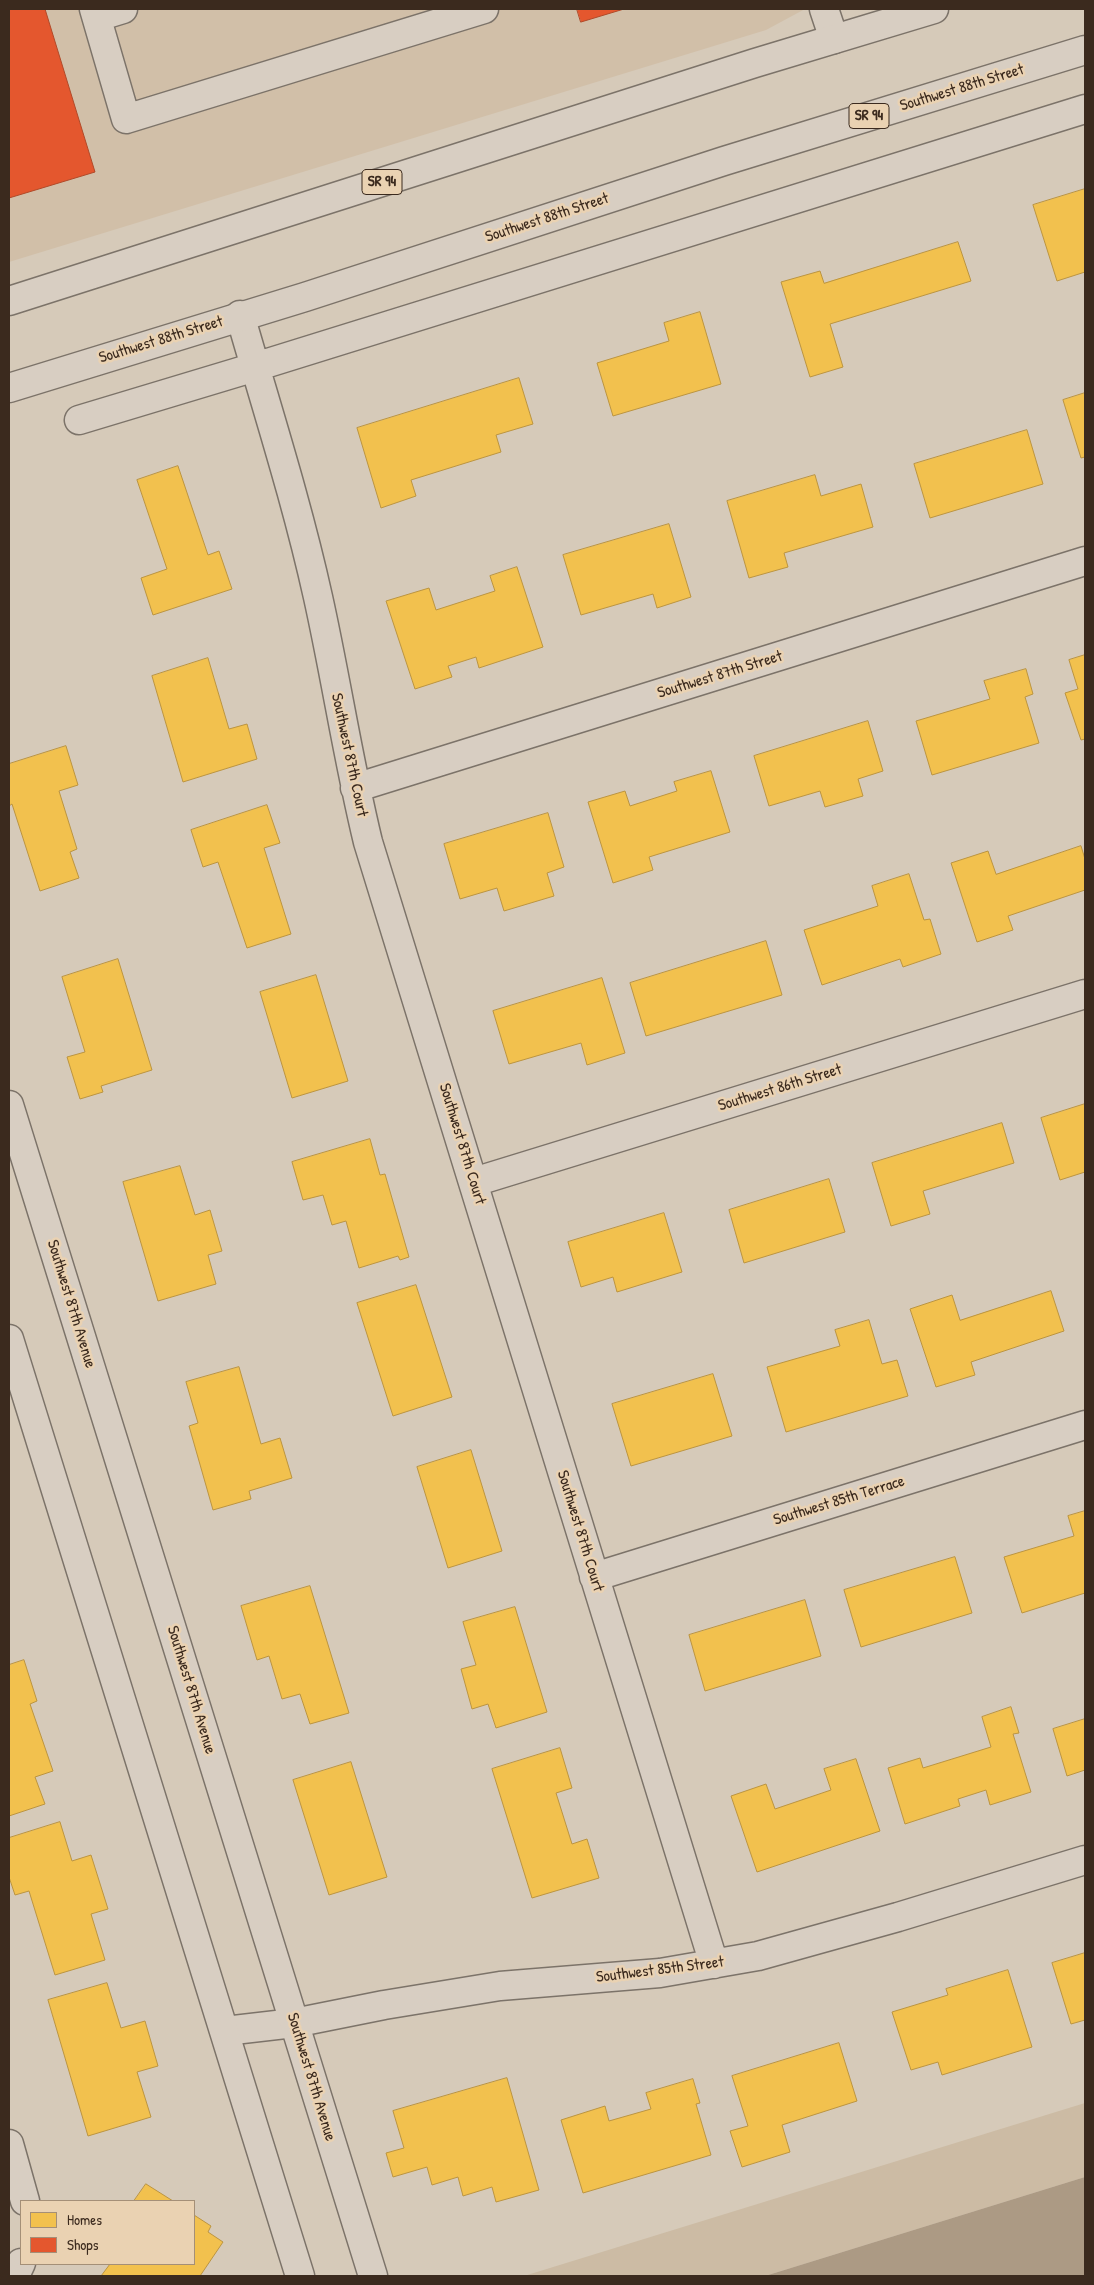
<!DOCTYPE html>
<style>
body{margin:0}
#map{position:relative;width:1094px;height:2285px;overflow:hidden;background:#d6cab9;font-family:"Patrick Hand",sans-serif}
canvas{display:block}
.frame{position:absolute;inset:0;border:10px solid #3b2a1e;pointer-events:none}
.legend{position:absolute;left:20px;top:2200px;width:175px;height:65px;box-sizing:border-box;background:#ead2b2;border:1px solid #a48f77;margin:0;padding:6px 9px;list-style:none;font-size:15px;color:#3b2a1e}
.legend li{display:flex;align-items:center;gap:10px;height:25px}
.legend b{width:25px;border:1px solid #a48f77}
</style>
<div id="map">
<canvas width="1094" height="2285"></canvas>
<div class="frame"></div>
<ul class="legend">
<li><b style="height:14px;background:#f2c14e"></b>Homes</li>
<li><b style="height:14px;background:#e4572e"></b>Shops</li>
</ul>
</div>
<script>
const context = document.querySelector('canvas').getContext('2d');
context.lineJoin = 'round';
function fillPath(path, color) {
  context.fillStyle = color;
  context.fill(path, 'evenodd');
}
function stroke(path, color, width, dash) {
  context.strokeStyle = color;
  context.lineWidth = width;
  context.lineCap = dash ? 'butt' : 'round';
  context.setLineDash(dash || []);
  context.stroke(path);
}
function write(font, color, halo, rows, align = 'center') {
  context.font = font + ' "Patrick Hand",sans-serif';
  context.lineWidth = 5;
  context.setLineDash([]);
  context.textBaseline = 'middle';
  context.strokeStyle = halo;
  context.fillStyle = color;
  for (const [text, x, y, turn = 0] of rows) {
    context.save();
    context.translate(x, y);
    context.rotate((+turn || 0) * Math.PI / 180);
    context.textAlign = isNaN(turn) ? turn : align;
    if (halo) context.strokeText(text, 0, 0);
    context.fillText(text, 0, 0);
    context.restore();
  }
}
fillPath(new Path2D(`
 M9 9H805L766 30 9 262Z`), '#d1bfa8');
fillPath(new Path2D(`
 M1085 2103V2177L765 2276H524Z`), '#ccbba4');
fillPath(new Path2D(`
 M1085 2177V2276H765Z`), '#ac9a84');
const homes = new Path2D(`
 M1085 189V272L1057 281 1033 205Z
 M958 242 971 281 830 324 843 367 810 377 781 282 820 271 824 283Z
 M700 312 721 384 613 416 597 363 669 341 664 323Z
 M519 378 533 424 496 435 501 452 411 480 416 496 381 508 357 428Z
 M1085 393V457L1081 458 1063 400Z
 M1027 430 1043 484 930 518 914 464Z
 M178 466 208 555 219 551 232 589 153 615 141 578 167 569 137 480Z
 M815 475 821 496 861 484 873 527 784 553 788 567 749 578 727 501Z
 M669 524 691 597 657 608 653 594 581 615 563 555Z
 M517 567 543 647 479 668 476 657 448 666 452 677 415 689 386 601 429 588 436 610 495 591 490 576Z
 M1085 655V739L1081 740 1065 693 1078 689 1069 660Z
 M208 658 229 729 247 724 257 759 183 782 152 676Z
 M1026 669 1033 694 1025 697 1039 743 932 775 916 721 990 699 984 681Z
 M868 721 883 771 858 779 863 796 825 807 820 791 769 806 754 756Z
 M66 746 78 785 59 791 77 849 70 852 79 878 40 891 12 804 9 806V764Z
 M711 771 730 832 649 857 653 870 613 883 588 802 625 791 630 806 677 791 674 782Z
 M267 805 280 843 264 848 291 934 247 948 218 862 203 867 191 830Z
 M548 813 564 867 547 873 554 896 504 911 497 888 460 899 444 844Z
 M1081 846 1085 859V890L1008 916 1013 930 977 942 951 863 988 851 996 874Z
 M909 874 924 920 930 919 941 954 903 967 900 959 822 985 804 930 878 906 872 886Z
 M766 941 782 995 646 1036 630 983Z
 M118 959 152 1070 101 1086 103 1092 80 1099 67 1057 85 1052 62 977Z
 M316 975 348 1081 292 1098 260 992Z
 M602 978 625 1053 587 1065 581 1043 509 1064 493 1011Z
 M1085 1104V1172L1060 1180 1041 1118Z
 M1002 1123 1014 1163 923 1191 930 1214 891 1226 872 1163Z
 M370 1139 380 1175 385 1174 409 1257 400 1260 398 1256 359 1268 346 1221 332 1225 323 1195 303 1200 292 1162Z
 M180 1166 195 1215 210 1210 222 1251 208 1255 216 1284 158 1301 123 1182Z
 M829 1179 845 1232 744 1263 729 1210Z
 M664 1213 682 1272 617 1292 613 1277 581 1287 568 1242Z
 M416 1285 452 1397 393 1416 357 1303Z
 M1051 1291 1064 1331 971 1362 975 1375 936 1387 910 1309 952 1295 960 1320Z
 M869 1320 882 1364 897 1360 908 1396 786 1432 767 1367 840 1346 835 1330Z
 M239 1367 261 1444 280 1438 292 1478 249 1491 251 1499 213 1510 189 1426 198 1423 186 1382Z
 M713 1374 732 1436 631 1466 612 1404Z
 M471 1450 502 1551 448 1568 417 1467Z
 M1085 1511V1593L1022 1613 1004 1557 1074 1536 1068 1516Z
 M955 1557 972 1613 861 1647 844 1590Z
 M310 1586 349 1713 310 1724 300 1694 282 1699 269 1656 257 1660 241 1606Z
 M805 1600 821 1656 705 1691 689 1635Z
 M515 1607 547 1712 496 1728 488 1704 472 1709 461 1669 476 1665 463 1622Z
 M24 1660 37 1701 30 1704 53 1771 35 1777 45 1804 9 1816V1665Z
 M1011 1707 1019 1733 1013 1734 1031 1792 990 1805 986 1790 958 1799 960 1806 905 1824 888 1768 920 1758 923 1768 991 1747 982 1717Z
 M1085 1719V1770L1067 1776 1053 1729Z
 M560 1748 572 1788 556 1793 572 1844 587 1839 599 1878 532 1898 492 1769Z
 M856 1759 880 1831 757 1872 731 1796 766 1784 775 1809 831 1790 824 1769Z
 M351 1762 387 1877 329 1895 293 1780Z
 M60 1822 72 1861 91 1855 108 1909 91 1914 105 1960 55 1975 29 1891 15 1895 9 1877V1838Z
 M1085 1953V2020L1071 2024 1052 1963Z
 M1008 1970 1032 2047 942 2075 938 2062 911 2070 892 2012 948 1995 946 1989Z
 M107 1983 121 2028 145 2021 158 2066 137 2072 151 2117 88 2136 48 2000Z
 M839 2043 857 2101 782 2125 790 2152 742 2167 730 2131 748 2126 732 2076Z
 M507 2078 539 2190 496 2202 492 2187 463 2196 458 2177 432 2185 427 2167 393 2177 386 2153 404 2148 393 2111Z
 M693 2079 700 2103 696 2104 711 2155 583 2193 561 2120 605 2106 609 2121 651 2109 646 2093Z
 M146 2184 173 2201H134Z
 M194 2215 211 2226 208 2232 223 2242 200 2276H101L110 2264H194Z`);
fillPath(homes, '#f2c14e');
stroke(homes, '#bb9440', 1);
const shops = new Path2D(`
 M9 9H45L95 172 9 198Z
 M577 9H624L581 22Z`);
fillPath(shops, '#e4572e');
stroke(shops, '#b14a29', 1);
const minor = new Path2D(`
 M94 9 126 119 484 9
 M824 9 834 39
 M97 17 123 9
 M240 315C267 409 297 502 318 597 336 678 348 760 368 842L714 1964
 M79 420 255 367 1085 109
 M355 788 1085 561
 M474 1182 1085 994
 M594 1577 1085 1425
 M225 2031 294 2023 384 2005 500 1986 660 1973 758 1956 898 1917 1085 1860
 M9 2144 25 2201
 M15 2276 21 2263`);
const major = new Path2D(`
 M9 301 755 63 934 9
 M9 388 305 297 724 161 1085 50
 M9 1105 373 2276
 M9 1339 300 2276`);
stroke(minor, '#7c7369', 31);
stroke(major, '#7c7369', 31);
stroke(minor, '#d8cec2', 28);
stroke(major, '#d8cec2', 28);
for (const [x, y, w] of [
 [869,116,40],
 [382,182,40]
]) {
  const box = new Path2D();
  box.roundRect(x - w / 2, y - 12.5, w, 25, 4);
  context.fillStyle = '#ead2b2';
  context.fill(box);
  stroke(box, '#3b2a1e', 1);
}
write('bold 15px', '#3b2a1e', null, [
 ["SR 94",869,116],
 ["SR 94",382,182]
]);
write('16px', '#3b2a1e', '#ead2b2', [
 ["Southwest 88th Street",962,88,-17],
 ["Southwest 88th Street",547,218,-18],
 ["Southwest 88th Street",161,340,-17],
 ["Southwest 87th Street",720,675,-17],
 ["Southwest 87th Court",349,755,78],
 ["Southwest 86th Street",780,1088,-17],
 ["Southwest 87th Court",462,1144,73],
 ["Southwest 87th Avenue",71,1304,73],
 ["Southwest 85th Terrace",839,1501,-17],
 ["Southwest 87th Court",580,1531,73],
 ["Southwest 87th Avenue",191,1690,73],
 ["Southwest 85th Street",660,1970,-7],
 ["Southwest 87th Avenue",311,2077,73]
]);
</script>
